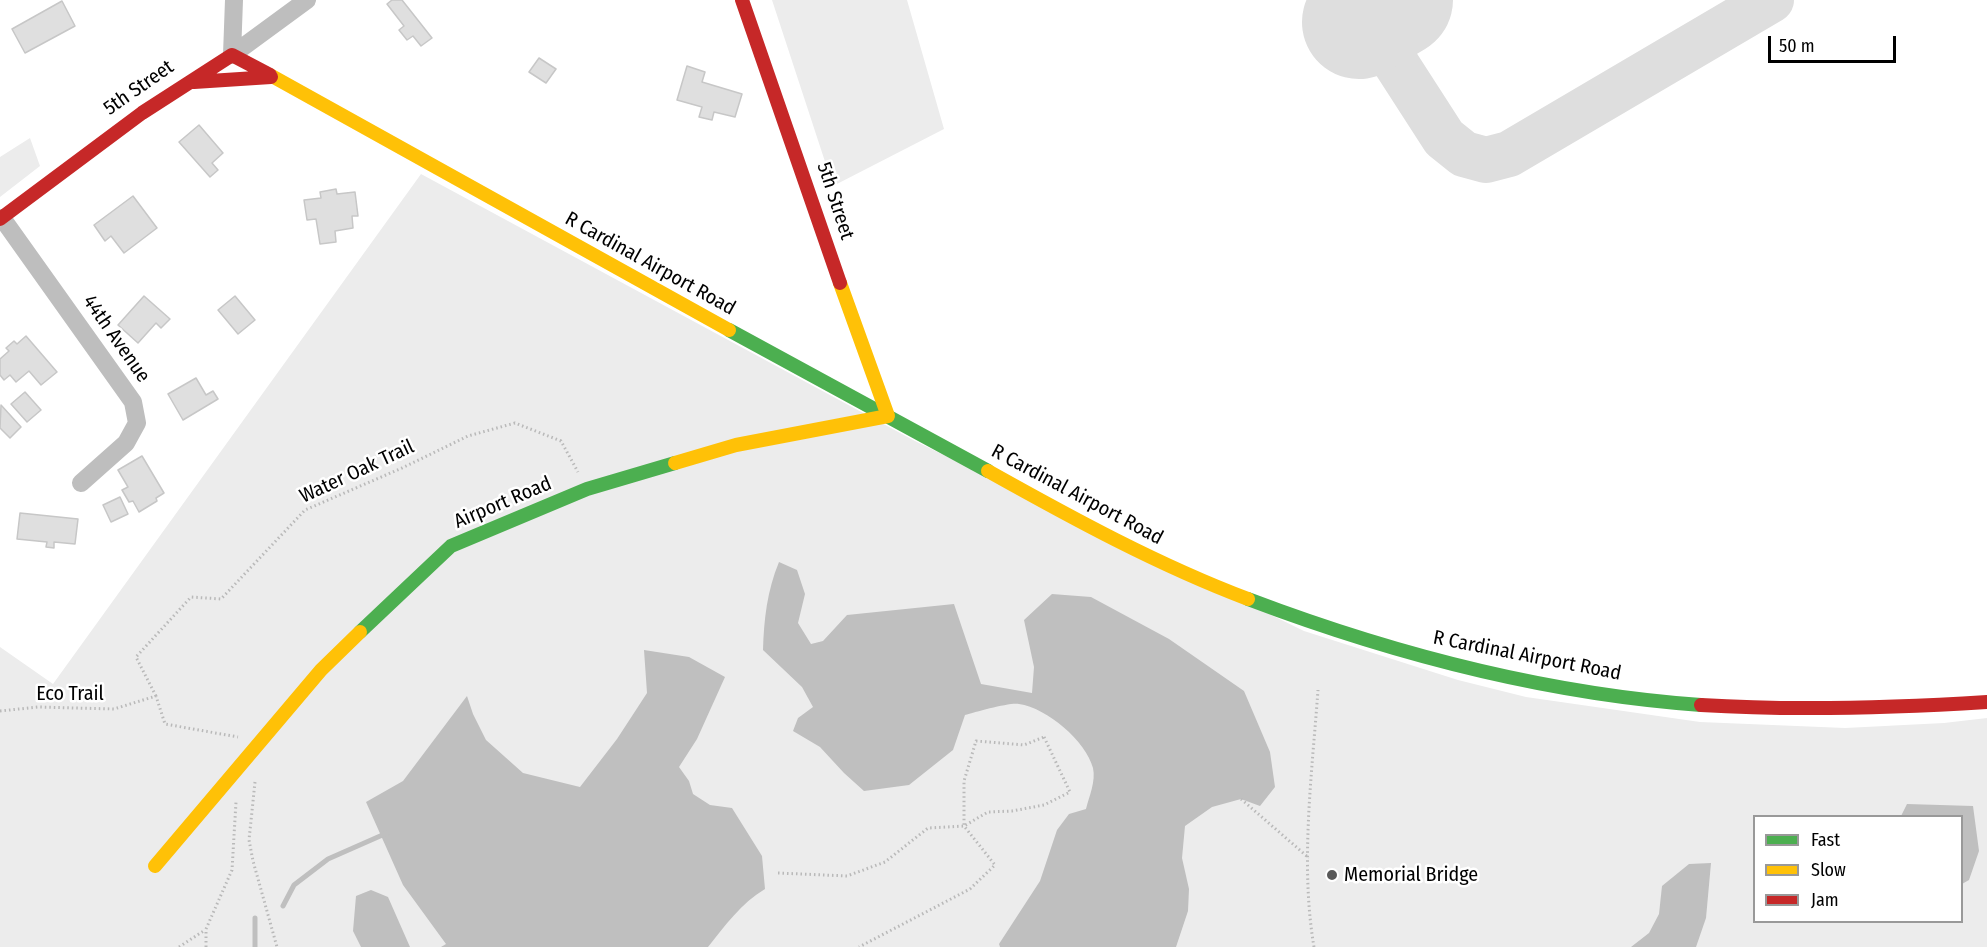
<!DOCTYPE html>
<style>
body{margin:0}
#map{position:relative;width:1987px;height:947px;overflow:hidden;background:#fff;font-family:"Fira Sans Condensed",sans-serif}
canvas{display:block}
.legend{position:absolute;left:1753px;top:815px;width:210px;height:108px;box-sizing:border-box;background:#fff;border:2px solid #999;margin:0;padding:8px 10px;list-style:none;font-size:18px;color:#000}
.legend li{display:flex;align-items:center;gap:12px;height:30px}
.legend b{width:30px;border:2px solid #999}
.scale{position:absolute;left:1768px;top:36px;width:128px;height:27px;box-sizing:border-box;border:3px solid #000;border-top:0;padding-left:8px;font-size:18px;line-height:21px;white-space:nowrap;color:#000;-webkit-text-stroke:4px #fff;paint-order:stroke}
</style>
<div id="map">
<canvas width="1987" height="947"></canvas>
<ul class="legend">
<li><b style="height:8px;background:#4caf50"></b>Fast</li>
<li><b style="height:8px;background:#ffc107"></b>Slow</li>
<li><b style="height:8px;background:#c62828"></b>Jam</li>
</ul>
<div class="scale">50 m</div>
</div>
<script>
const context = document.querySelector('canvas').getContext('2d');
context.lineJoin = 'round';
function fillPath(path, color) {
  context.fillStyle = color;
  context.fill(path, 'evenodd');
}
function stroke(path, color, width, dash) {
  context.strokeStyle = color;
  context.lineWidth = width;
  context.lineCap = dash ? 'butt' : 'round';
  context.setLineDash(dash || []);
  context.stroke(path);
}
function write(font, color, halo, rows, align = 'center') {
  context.font = font + ' "Fira Sans Condensed",sans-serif';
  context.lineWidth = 5;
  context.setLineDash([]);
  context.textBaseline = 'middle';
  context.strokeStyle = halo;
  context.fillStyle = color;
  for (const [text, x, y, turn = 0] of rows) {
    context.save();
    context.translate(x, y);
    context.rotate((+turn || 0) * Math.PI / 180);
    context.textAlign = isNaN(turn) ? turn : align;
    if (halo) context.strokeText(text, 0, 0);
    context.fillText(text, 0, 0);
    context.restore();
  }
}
fillPath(new Path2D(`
 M772 0H907L944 129 833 186Z
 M30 138 40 166 0 197V157Z
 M421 174 915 441 1304 631 1458 680 1526 697 1700 722 1845 728 1944 723 1987 718V947H0V647L53 684ZM1754 816H1962V922H1754Z`), '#ececec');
fillPath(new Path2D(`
 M779 562 797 570 805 594 798 623 811 644 823 641 847 615 954 604 981 684 1032 693 1034 667 1024 620 1052 594 1091 597 1169 639 1244 691 1270 752 1275 787 1260 806 1241 799 1212 807 1185 826 1182 858 1189 889 1188 911 1176 947H1000L999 944 1040 881 1057 830 1069 814 1086 809C1089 797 1096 781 1093 768 1086 741 1047 708 1019 704 1010 702 976 712 965 715L953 750 909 785 864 791 844 773 820 747 793 731 798 718 813 707 802 687 763 650C764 619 767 591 779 562Z
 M644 650 689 657 725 677 697 739 679 767 689 781 693 794 710 805 732 808 762 856 765 889C741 903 725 926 708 947H441L446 944 403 885 366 802 403 781 467 696 473 714 486 740 523 773 580 787 617 739 647 693Z
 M1907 804 1973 806 1979 851 1969 880 1962 884V816H1901Z
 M1711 863 1706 918 1696 947H1631L1649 933 1659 914 1662 886 1689 864Z
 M371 890 388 897 410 947H361L353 931 356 896Z`), '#bfbfbf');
stroke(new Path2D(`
 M283 906 294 885 328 859 387 833
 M255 918V947`), '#bfbfbf', 5);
stroke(new Path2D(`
 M1366 17 1444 138 1464 154 1486 160 1509 154 1771 0`), '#dedede', 46);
stroke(new Path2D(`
 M1359 22 1396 0`), '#dedede', 114);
const building = new Path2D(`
 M392 0H402L432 38 421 46 413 36 407 40 399 30 404 26 387 4Z
 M62 1 75 26 25 53 12 29Z
 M539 58 556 69 546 83 529 72Z
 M687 66 705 72 702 82 742 94 735 117 714 112 712 120 699 117 702 107 677 100Z
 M199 125 223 153 212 163 218 170 210 177 179 142Z
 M336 189 337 194 355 192 358 216H352L353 228 335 231 336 242 320 244 316 219 307 220 304 200 321 198 320 192Z
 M133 196 157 228 124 253 111 236 105 241 94 225Z
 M144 296 170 319 161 328 156 323 138 343 118 325Z
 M235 296 255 320 238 334 218 310Z
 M26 336 57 372 41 385 29 371 16 382 10 375 4 380 0 375V359L9 351 6 348 14 341 17 344Z
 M196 378 206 395 213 391 218 399 183 420 168 394Z
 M25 392 41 410 27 422 11 404Z
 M1 405 21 427 10 438 0 428Z
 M142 456 164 493 156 498 157 501 139 512 133 501 129 502 122 490 128 487 118 470Z
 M120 497 128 514 111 522 103 505Z
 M20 513 78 519 75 544 54 542V548L46 547 47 542 17 539Z`);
fillPath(building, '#dfdfdf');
stroke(building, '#c7c7c7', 1.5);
stroke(new Path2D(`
 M156 696 136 657 191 597 221 599 305 510 402 468 468 436 515 423 561 441 578 472
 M0 711 38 707 114 709 156 696 165 724 238 737
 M1044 737 1070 792 1044 805 1012 811 988 812 964 826V781L976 741 1024 745Z
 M255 782 249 840 253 861 277 947
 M1241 799 1309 858
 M778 873 847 876 885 862 928 828 964 826 995 865 970 889 859 947
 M179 947 205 930
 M206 947V929L232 870 236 802
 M1314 947C1300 865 1312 773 1318 690`), '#b9b9b9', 3, [1.5, 3]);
stroke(new Path2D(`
 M232 55 307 0
 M232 55 234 0
 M2 218 133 402 137 423 126 443 81 483`), '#bebebe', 18);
stroke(new Path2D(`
 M729 330 988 471
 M1248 599C1393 654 1547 694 1701 705
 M360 632 451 546 587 489 675 463`), '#4caf50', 14);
stroke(new Path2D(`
 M270 75 729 330
 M675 463 736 445 888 416 840 283
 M988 471C1072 518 1158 565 1248 599
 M155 866 321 670 360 632`), '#ffc107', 14);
stroke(new Path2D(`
 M742 0 840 283
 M194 82 271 77
 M0 219 142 113 232 55 270 75
 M1701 705C1797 711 1892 708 1987 702`), '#c62828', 14);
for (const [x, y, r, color] of [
 [1332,875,6,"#595959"]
]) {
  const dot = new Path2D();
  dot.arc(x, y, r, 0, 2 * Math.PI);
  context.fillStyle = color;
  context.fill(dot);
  stroke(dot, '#fff', 2);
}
write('20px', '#000', '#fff', [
 ["5th Street",139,88,-35],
 ["5th Street",835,201,72],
 ["R Cardinal Airport Road",650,264,29],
 ["44th Avenue",116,339,55],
 ["Water Oak Trail",357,472,-25],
 ["R Cardinal Airport Road",1077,495,28],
 ["Airport Road",503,503,-23],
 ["R Cardinal Airport Road",1527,656,11],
 ["Eco Trail",70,694]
]);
write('20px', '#000', '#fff', [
 ["Memorial Bridge",1344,875]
], 'left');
</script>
